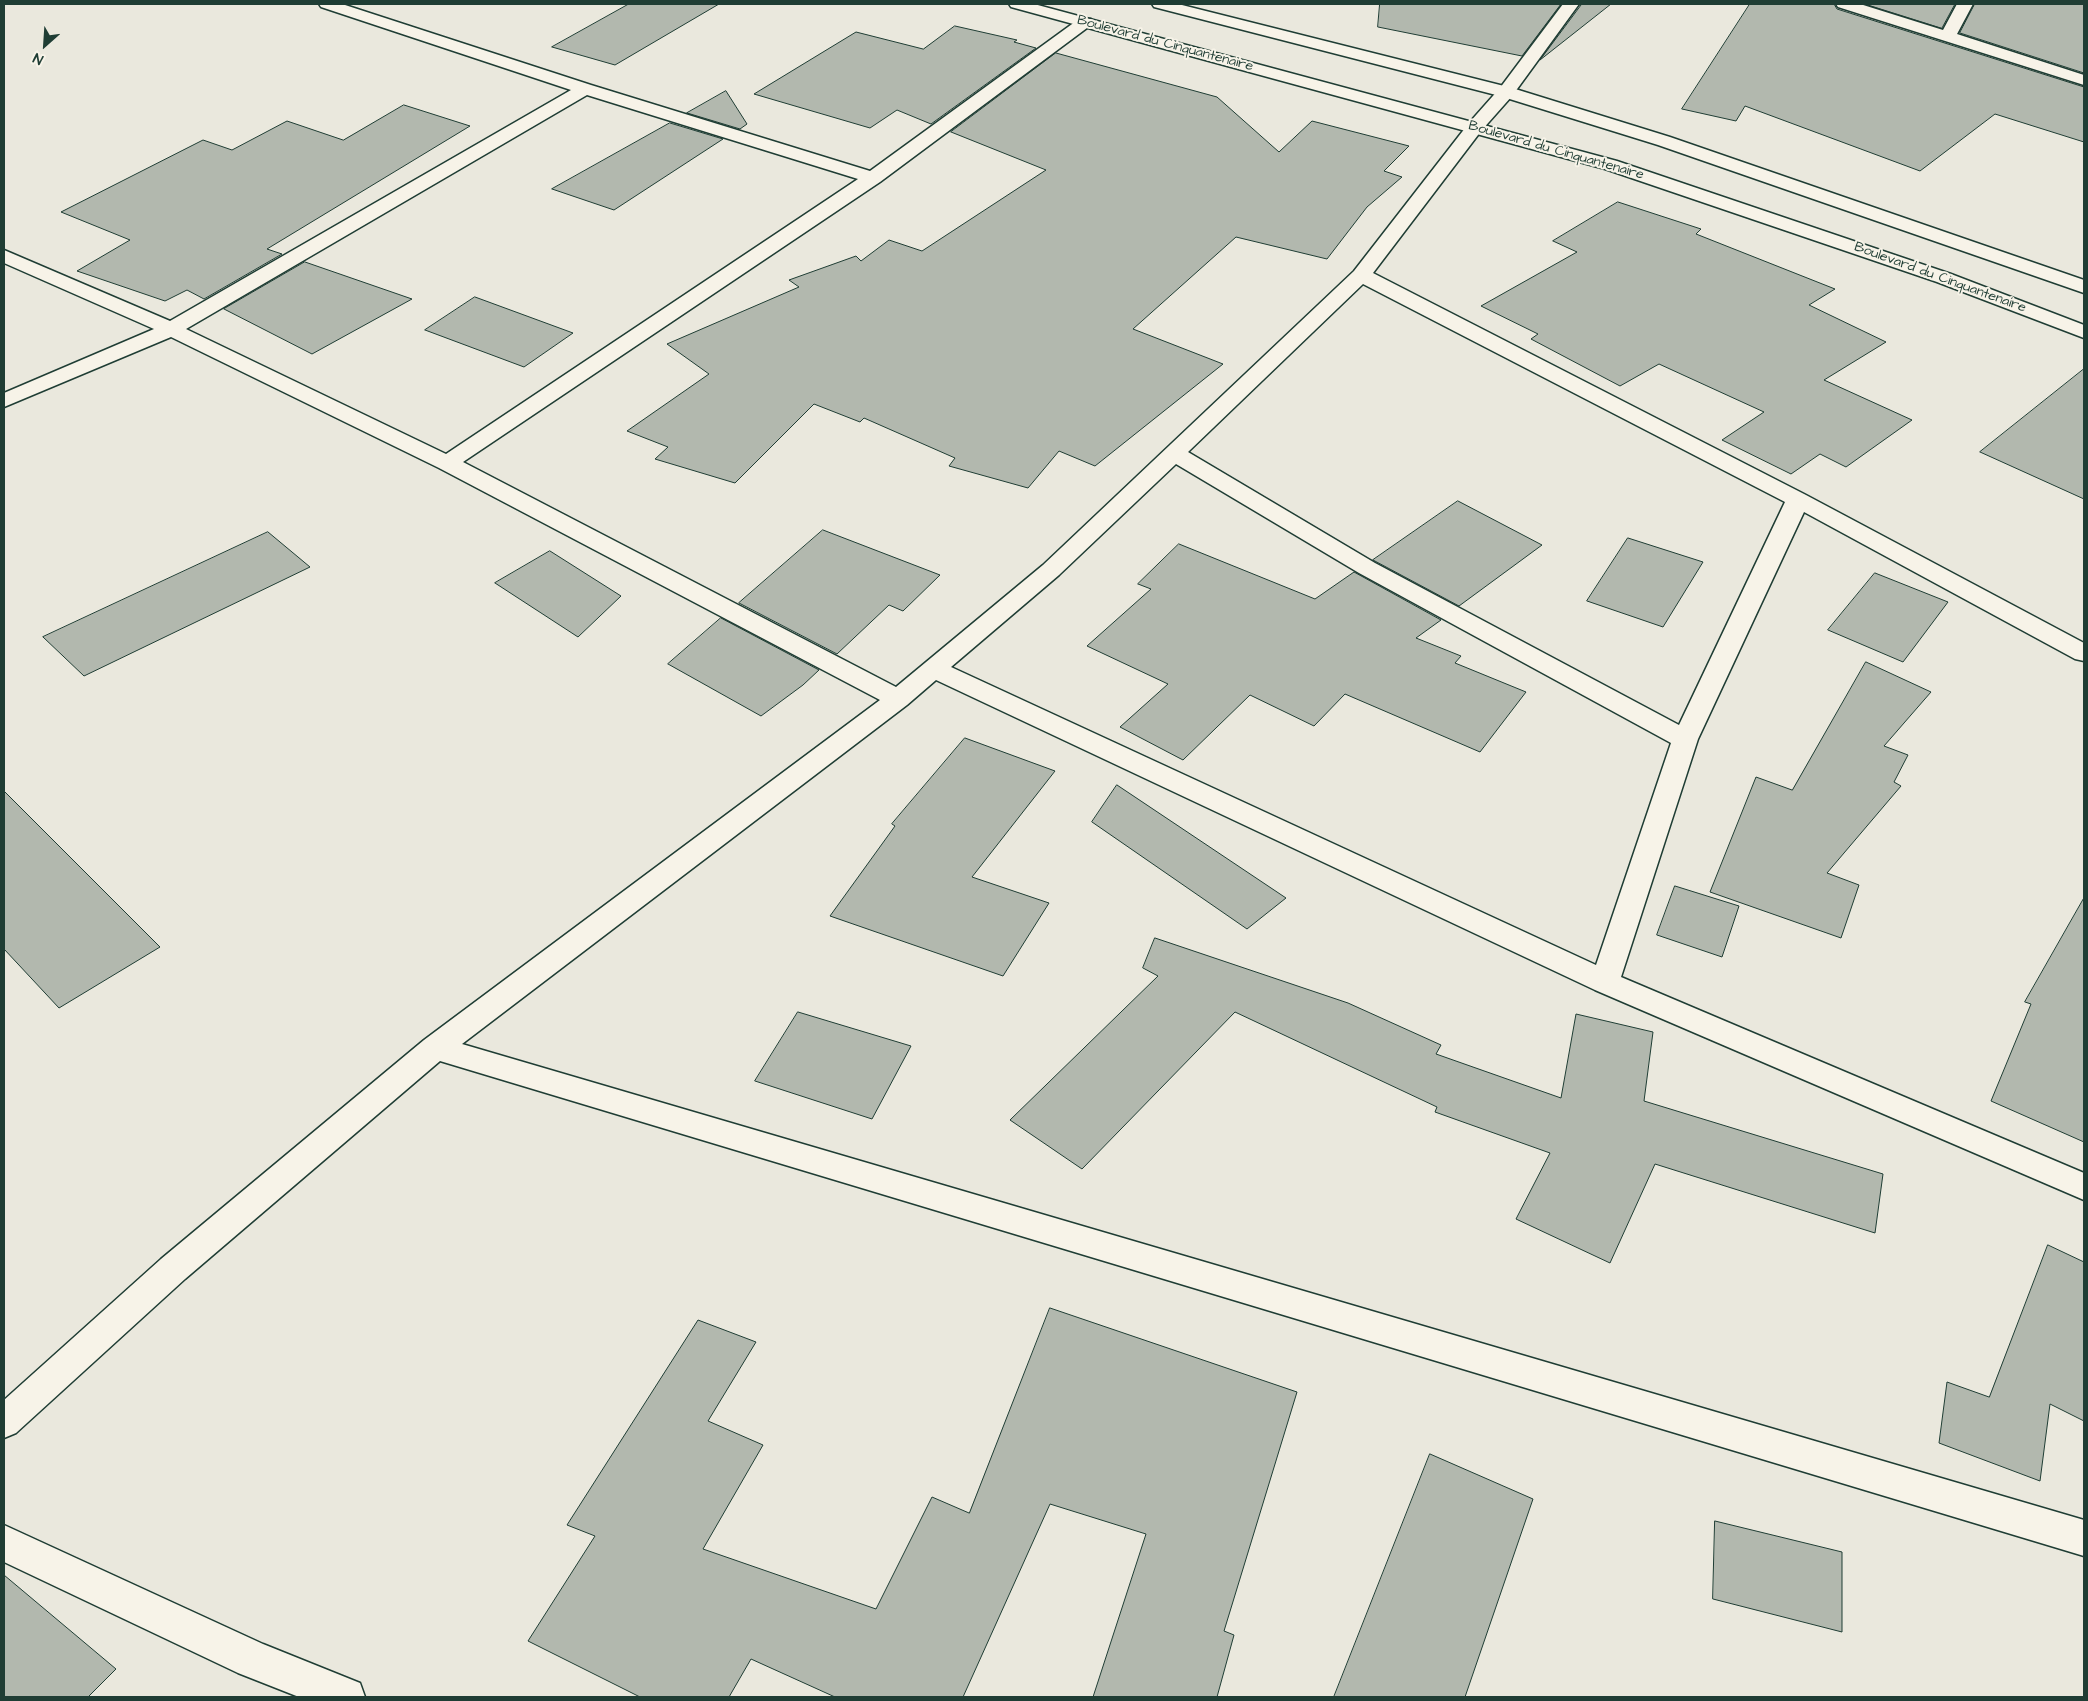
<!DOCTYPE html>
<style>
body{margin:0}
#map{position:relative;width:2088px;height:1701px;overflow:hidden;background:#eae8dd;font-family:"Architects Daughter",sans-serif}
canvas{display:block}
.frame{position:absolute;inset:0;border:5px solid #1f3d34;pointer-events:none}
.north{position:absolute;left:20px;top:20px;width:50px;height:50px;-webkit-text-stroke:4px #f7f3e8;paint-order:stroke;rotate:206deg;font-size:14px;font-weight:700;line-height:20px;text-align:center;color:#1f3d34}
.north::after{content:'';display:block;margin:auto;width:18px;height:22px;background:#1f3d34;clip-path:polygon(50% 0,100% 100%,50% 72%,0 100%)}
</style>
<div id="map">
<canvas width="2088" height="1701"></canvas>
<div class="frame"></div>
<div class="north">N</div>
</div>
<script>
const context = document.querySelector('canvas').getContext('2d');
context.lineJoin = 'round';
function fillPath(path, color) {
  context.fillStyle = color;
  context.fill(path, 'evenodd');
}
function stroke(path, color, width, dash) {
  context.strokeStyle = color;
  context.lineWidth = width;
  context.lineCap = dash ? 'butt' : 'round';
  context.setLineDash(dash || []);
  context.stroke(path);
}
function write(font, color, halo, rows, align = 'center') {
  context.font = font + ' "Architects Daughter",sans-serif';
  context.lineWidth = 4;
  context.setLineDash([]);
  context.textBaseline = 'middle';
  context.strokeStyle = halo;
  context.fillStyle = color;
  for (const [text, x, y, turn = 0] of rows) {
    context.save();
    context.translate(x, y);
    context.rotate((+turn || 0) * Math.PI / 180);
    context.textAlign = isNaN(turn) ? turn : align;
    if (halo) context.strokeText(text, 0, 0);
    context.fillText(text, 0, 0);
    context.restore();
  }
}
const building = new Path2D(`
 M629 4H719L615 65 552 47Z
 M1380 4H1561L1522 56 1378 27Z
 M1581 4H1611L1540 60 1581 5Z
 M1750 4H1834L1837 9 2084 87V142L1995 114 1920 171 1745 106 1736 121 1682 109Z
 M1865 4H1955L1942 28Z
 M1975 4H2084V73L1960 33Z
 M955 26 1017 40 1014 42 1036 48 931 124 897 110 870 128 754 94 856 32 923 49Z
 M1056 53 1217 97 1279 152 1312 121 1409 146 1384 171 1402 177 1367 207 1327 259 1236 237 1133 329 1223 364 1095 466 1059 451 1028 488 949 466 955 458 864 418 860 422 814 404 735 483 655 459 668 447 627 431 709 374 667 344 799 287 789 280 856 256 861 261 889 240 922 251 1046 170 951 132Z
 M726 91 747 124 740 129 687 113Z
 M404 105 470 126 267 249 282 254 204 299 187 290 165 301 77 271 130 240 61 212 203 140 232 150 287 121 343 140Z
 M670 123 723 139 614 210 552 189Z
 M1618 202 1701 229 1696 234 1835 289 1809 305 1886 342 1824 380 1912 420 1846 467 1820 454 1791 474 1722 440 1764 412 1659 364 1620 386 1531 339 1538 334 1481 306 1577 252 1553 241Z
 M305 262 412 299 312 354 224 309Z
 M475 297 573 333 524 367 425 330Z
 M2084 369V499L1980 452Z
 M1458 501 1542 545 1459 606 1373 560Z
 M823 530 940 575 903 611 889 605 837 654 739 603Z
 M268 532 310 567 84 676 43 637Z
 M1628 538 1703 562 1663 627 1587 601Z
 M1179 544 1315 599 1354 572 1441 620 1416 638 1461 656 1455 663 1526 692 1480 752 1345 694 1314 726 1250 695 1183 760 1120 727 1168 684 1087 646 1151 589 1138 584Z
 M550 551 621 596 578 637 495 583Z
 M1875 573 1948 602 1903 662 1828 630Z
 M721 618 819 670 803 685 761 716 668 664Z
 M1866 662 1931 692 1884 746 1908 755 1894 782 1901 786 1827 873 1859 885 1841 938 1710 892 1756 777 1792 790Z
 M965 738 1055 771 972 877 1049 903 1003 976 830 916 895 826 892 824Z
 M1117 785 1286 898 1247 929 1092 822Z
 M4 791 160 947 59 1008 4 949Z
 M1675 886 1739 906 1722 957 1657 935Z
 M2084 898V1142L1991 1101 2031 1004 2025 1002Z
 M1155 938 1348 1003 1441 1045 1436 1054 1561 1098 1576 1014 1653 1032 1644 1101 1883 1174 1875 1233 1655 1164 1610 1263 1516 1219 1550 1153 1435 1112 1437 1107 1235 1012 1082 1169 1010 1120 1158 976 1143 968Z
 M798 1012 911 1046 872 1119 755 1081Z
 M2048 1245 2084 1262V1421L2050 1404 2040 1481 1939 1443 1947 1382 1989 1397Z
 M1050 1308 1297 1392 1224 1631 1234 1635 1217 1697H1093L1146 1534 1050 1504 963 1697H835L751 1659 729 1697H640L528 1641 595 1536 567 1525 698 1320 756 1342 708 1421 763 1445 703 1549 876 1609 932 1497 969 1513Z
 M1430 1454 1533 1499 1465 1697H1334Z
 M1715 1521 1842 1552V1632L1713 1599Z
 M4 1575 116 1669 88 1697H4Z`);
fillPath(building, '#b2b8ae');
stroke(building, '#1f3d34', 1);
const minor = new Path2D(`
 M319 4H342L591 85 870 171 1079 19H1091L1093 22 1091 25 880 182 463 462 896 687 1043 565 1354 271 1469 123 1500 88 1563 4H1579L1512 96 1481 131 1373 273 1806 495 2084 643V661L2075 659 1804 512 1698 739 1621 977 2084 1173V1200L1595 990 936 680 907 705 462 1044 2084 1520V1556L440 1061 185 1279 16 1433 4 1438V1400L161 1259 424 1040 880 700 439 468 171 337 4 407V393L154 329 4 263V250L170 321 571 90 321 7ZM587 95 858 179 446 454 186 329ZM1363 284 1785 502 1679 725 1375 563 1188 452ZM1176 464 1359 573 1671 743 1596 965 951 667 1059 575Z
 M1836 4H1860L1943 30 1957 4H1973L1957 34 2084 75V85L1838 7Z
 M4 1525 263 1644 360 1683 365 1697H299L238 1673 4 1562Z`);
const secondary = new Path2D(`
 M1009 4H1034L1617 161 1951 274 2084 325V338L1937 282 1605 169 1011 7Z
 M1152 4H1178L1512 88 1670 137 2084 280V293L1658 145 1500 96 1154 7Z`);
stroke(minor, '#1f3d34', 3);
stroke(secondary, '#1f3d34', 3);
fillPath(minor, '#f7f3e8');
fillPath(secondary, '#f7f3e8');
write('14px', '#1f3d34', '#f7f3e8', [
 ["Boulevard du Cinquantenaire",1165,44,15],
 ["Boulevard du Cinquantenaire",1556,151,16],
 ["Boulevard du Cinquantenaire",1940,278,20]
]);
</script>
